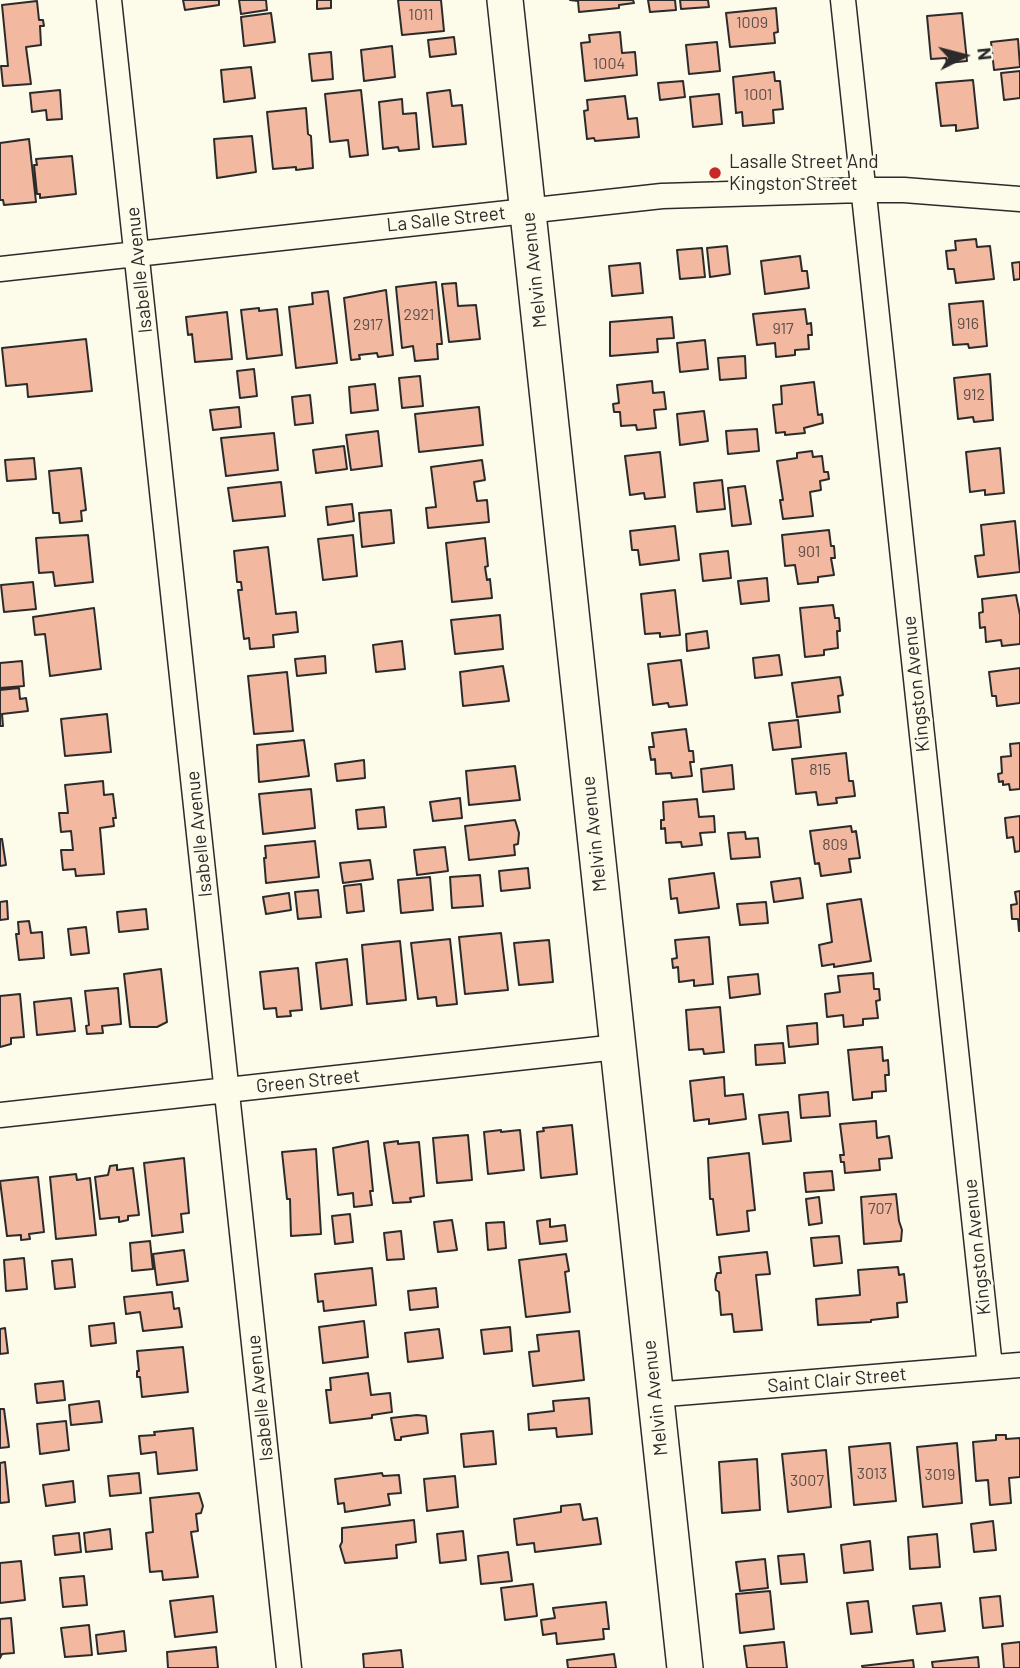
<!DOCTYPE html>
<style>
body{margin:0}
#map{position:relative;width:1020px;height:1668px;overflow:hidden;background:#fdfbea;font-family:Barlow,sans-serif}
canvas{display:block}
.north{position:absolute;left:929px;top:21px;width:70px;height:70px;-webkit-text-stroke:5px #fdfbea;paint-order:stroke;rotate:84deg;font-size:19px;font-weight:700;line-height:28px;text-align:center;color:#2b2b2b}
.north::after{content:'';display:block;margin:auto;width:24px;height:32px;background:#2b2b2b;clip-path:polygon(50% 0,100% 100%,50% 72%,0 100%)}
</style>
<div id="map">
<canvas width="1020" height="1668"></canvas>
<div class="north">N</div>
</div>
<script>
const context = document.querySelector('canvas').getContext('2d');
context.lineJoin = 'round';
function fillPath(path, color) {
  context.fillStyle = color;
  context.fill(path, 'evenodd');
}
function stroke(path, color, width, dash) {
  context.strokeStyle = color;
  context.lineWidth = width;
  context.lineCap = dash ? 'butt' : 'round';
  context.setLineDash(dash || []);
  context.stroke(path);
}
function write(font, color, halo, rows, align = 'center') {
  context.font = font + ' Barlow,sans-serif';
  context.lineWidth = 5;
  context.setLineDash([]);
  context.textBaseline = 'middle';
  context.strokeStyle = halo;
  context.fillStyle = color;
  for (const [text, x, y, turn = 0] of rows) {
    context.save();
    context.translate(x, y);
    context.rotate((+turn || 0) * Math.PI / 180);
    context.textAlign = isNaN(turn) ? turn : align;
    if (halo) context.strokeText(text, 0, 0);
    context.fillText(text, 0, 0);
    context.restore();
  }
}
const building = new Path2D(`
 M183 0H219V5L185 10Z
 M239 0H266L267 10 241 14Z
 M317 0H331V8L317 9Z
 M398 0H441L444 31 402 35Z
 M570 0H633L634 3 619 5V8L579 12 578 1Z
 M648 0H675L676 10 650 12Z
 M680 0H708L709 7 681 9Z
 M37 1 39 20H43L44 26H40L41 45 26 47 31 84 3 86 1 66H8L2 5Z
 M776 8 778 32 774 33 775 43 730 47 726 13Z
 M271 13 275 42 244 46 241 17Z
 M962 13 967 61 947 63 946 58 931 59 927 16Z
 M620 32 622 53 635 52 637 75 585 81 581 43 590 42 589 35Z
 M454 37 456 54 430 57 428 40Z
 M1018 39 1020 67 994 70 991 42Z
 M717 42 720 71 689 74 686 45Z
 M392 46 395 77 364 81 361 50Z
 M331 52 333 79 312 81 309 54Z
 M251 67 255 98 224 102 221 70Z
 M1020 71V98L1004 100 1001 73Z
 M774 72 775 81H780L783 109 773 110 774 123 743 126 742 112 736 113 733 77Z
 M973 80 978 128 956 131V125L941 126 936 83Z
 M683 81 685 97 660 100 658 83Z
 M60 90 62 119 47 120 46 110 32 112 30 93Z
 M361 90 368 155 350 157 348 140 330 142 325 94Z
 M450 90 452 106 462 105 466 144 433 147 427 93Z
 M719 94 722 124 693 127 690 97Z
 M625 96 628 119 637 118 639 137 595 141 594 138 587 139 584 111 588 110 587 100Z
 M402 99 403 114 416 113 419 149 399 151 398 147 383 149 379 102Z
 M306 108 308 134 311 136 313 168 296 170V167L273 169 267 112Z
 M252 136 256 172 217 178 214 139Z
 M29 139 36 202 4 205 3 200H0V143Z
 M72 156 76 194 40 198V194H37L34 165H37L36 159Z
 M976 239 977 247 990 246 994 279 956 283 954 269H948L946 251 956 250 955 241Z
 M727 246 730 274 710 277 707 248Z
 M702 248 705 277 680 279 677 250Z
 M800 256 802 271H807L809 288 765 294 761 261Z
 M1020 262V279L1014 280 1012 263Z
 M640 263 643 293 612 296 609 266Z
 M436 282 442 344H437L438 359 415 361 413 346 402 348 396 287Z
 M456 283 458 306 476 305 480 339 449 342 442 284Z
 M386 290 393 355 378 357 377 353 359 355 360 359 351 360 344 298Z
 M328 291 337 363 296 368 289 307 313 304 312 293Z
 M983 301 987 346 969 348 968 344 953 345 949 304Z
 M259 308V311L277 309 282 355 247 359 241 310Z
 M805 309 807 324 811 323 812 335H808L809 349 795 350V355L776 357 775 343 757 345 753 314Z
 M227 312 232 359 195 362 192 334 188 335 186 317Z
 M672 317 674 338 657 339 658 352 610 356V322Z
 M86 339 92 391 28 397 27 384 6 386 2 348Z
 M705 340 708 369 680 372 677 343Z
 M745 356 746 378 720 380 718 358Z
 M254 369 257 396 240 398 237 371Z
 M990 374 993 420 974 422 973 417 958 419 954 378Z
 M420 376 423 406 402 408 399 378Z
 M652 381 653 393 664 392 666 409 654 410 656 428 637 430 636 425 621 426 620 412H614L613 404 619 403 617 385Z
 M814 382 818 415 822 414 823 423 804 428 805 433 785 435V432L776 433 773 405 782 404 781 386Z
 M375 384 378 410 351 413 349 387Z
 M310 395 313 423 295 425 292 397Z
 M239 407 241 427 213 430 210 410Z
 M479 407 483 445 419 452 415 414Z
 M704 411 708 441 680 445 677 414Z
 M757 429 759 451 728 454 726 431Z
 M378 431 382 466 351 470 346 435Z
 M274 433 278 470 226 476 221 438Z
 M344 446 347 469 316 473 313 450Z
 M1000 448 1004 493 985 495V490L970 492 966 452Z
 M812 451 813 457 822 456 824 472H828L829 479 820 481 821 490 810 492 813 516 783 519 780 500H783L777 461 797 458V453Z
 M660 452 665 497 645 499 644 493 630 495 625 456Z
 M34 458 36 479 7 481 5 460Z
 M482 460 485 480 474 482 477 501 487 500 489 522 428 528 426 508 436 507 431 467Z
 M81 468 86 510 81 511 82 521 60 523 59 513H53L49 471Z
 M722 480 725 509 697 512 694 483Z
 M281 482 285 516 233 521 228 488Z
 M745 486 751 524 732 526 728 488Z
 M352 504 354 521 328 525 326 507Z
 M391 510 394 543 362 547 359 513Z
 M1015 521 1020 572 978 577 975 556 984 555 981 525Z
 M675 526 679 560 640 565 638 550H632L630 531Z
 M829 530 831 546H834L835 558H831L834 575 818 577V582L798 584 795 565 785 566 782 535Z
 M88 535 93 582 55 586 53 572 39 573 36 538Z
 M353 535 357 576 323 580 318 539Z
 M485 538 488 566 485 567 487 580 490 579 492 598 452 602 446 543Z
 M268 547 276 614 296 612 298 632 273 635 274 647 250 649 249 638 244 639 238 590H242L241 582H237L234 551Z
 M728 551 731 578 703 581 700 554Z
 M767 578 769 601 741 604 738 581Z
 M33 582 36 609 4 612 1 585Z
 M675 590 680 635 660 637V633L645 634 641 594Z
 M1016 595 1020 615V644L1002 646 1001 640 986 642 985 627 980 628 979 613 983 612 982 599Z
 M833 605 835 618H839L840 631H837L838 648 824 650V655L805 657 800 608Z
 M94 608 101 669 50 676 45 634 35 635 33 617Z
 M500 615 503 649 455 654 451 620Z
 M707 631 709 648 687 651 686 634Z
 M402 641 405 669 376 672 373 645Z
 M779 655 782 675 755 678 753 658Z
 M325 656 326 673 297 676 295 659Z
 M681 660 687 705 669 707 668 703 653 705 648 664Z
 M22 661 24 686 0 688V663Z
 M503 666 509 701 463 706 460 672Z
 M1020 668V703L997 706 996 696H992L989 672Z
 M287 672 293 731 254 734 248 676Z
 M840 677 843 695 838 696 840 712 797 717 792 683Z
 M19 688 20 699 26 698 28 711 2 714 3 726H0V690Z
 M107 714 111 752 65 756 61 719Z
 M798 720 801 747 773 750 769 723Z
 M686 729 689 751H693L694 762H690L692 776 672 778 671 773 656 774 655 759 651 760 649 747H654L652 733Z
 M304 740 309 776 259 782 257 745Z
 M1020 743V789L1010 790 1009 784 1003 785V781L999 782 998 774 1002 773 1001 757 1011 756 1010 744Z
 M846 753 849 781H853L855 796 836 798 837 803 818 805 816 792 796 794 792 759Z
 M364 760 365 778 337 781 335 764Z
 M732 765 734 789 703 792 701 769Z
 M515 766 520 800 469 805 466 771Z
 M103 781 104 795 113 794 116 818H113L114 826 100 828 104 874 76 876 75 869 63 870 61 850H73L71 831 61 832 59 813H68L65 785Z
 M311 789 315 828 263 834 259 794Z
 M460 798 462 818 433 821 430 802Z
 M697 799 699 817 714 816 715 832 700 833 702 845 682 847 681 842 666 843 665 828 661 829V820H664L663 802Z
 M384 807 386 827 358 829 356 810Z
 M1020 816V851L1015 852 1013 837 1007 838 1005 818Z
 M515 820 519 833 518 844 514 845 515 855 469 860 465 826Z
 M851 826 852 832 856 831 860 858 849 859 851 872 821 876 819 863 815 864 810 831Z
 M745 832 746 839 758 838 760 857 731 859 728 833Z
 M0 839H2L6 865 0 866Z
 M315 841 319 877 266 883 264 858H266L265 846Z
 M445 847 448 871 417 875 414 850Z
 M370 860 373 879 343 883 340 863Z
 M528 868 530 888 501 891 499 871Z
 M714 873 719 908 679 913 677 898 671 899 669 879Z
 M480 875 483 906 452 908 450 877Z
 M430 877 433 910 401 913 398 880Z
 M800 878 803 898 774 902 771 882Z
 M361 884 364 911 347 913 344 886Z
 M318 890 321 917 298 919 295 892Z
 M1020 891V931H1019L1018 919H1012L1011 905 1017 904 1015 892Z
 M289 893 291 910 266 914 263 897Z
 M861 899 871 961 834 967V964L822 966 819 945 832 942 827 904Z
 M7 901 8 919 0 920V902Z
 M766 902 768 923 740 925 737 904Z
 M146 909 148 929 119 932 117 912Z
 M29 921 31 933 42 932 44 958 19 960 16 934H19L18 922Z
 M86 927 89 953 71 955 68 929Z
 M501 933 508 990 465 994 459 937Z
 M709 937 713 984 694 986V980L679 982 678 967 673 968 672 959 677 958 675 940Z
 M450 939 457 1004 437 1006 436 997 418 999 411 943Z
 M549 940 553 982 519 985 514 943Z
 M400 941 406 1000 367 1004 362 945Z
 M347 959 352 1005 321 1009 316 963Z
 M298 968 302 1010 290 1011 291 1016 277 1017 276 1008 264 1009 260 972Z
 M161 969 167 1022 157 1027H130L124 974Z
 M873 973 874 989H879L880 1000 876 1001 878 1018 863 1019V1025L844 1027 843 1015 827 1017 825 994 840 992 838 976Z
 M758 974 760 994 730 998 728 977Z
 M118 988 121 1024 102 1026 103 1033 87 1034 86 1026 89 1025 85 991Z
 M20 994 24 1037 11 1038V1044L0 1047V996Z
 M71 998 75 1031 37 1035 34 1002Z
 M720 1007 724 1052 704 1054 703 1049 689 1050 686 1010Z
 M817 1023 818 1044 789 1047 787 1026Z
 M783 1043 785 1063 756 1065 755 1045Z
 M882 1047 883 1061 888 1060 889 1075H885L886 1091 872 1092V1098L853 1100 848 1050Z
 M724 1077 725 1096 743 1094 746 1119 709 1124V1119L694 1121 690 1081Z
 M828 1092 830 1116 801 1118 799 1095Z
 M788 1112 791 1141 763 1144 759 1115Z
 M876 1121 877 1138 889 1136 892 1158 879 1159 880 1170 845 1173 844 1162H841L840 1155H844L840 1124Z
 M572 1125 577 1174 541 1178 537 1132 544 1131 543 1128Z
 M501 1130V1132L520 1130 524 1170 488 1174 484 1132Z
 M468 1135 472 1180 437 1183 433 1138Z
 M368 1141 373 1191H370L372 1205 354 1207 353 1193 338 1195 333 1148Z
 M398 1141V1144L419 1142 424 1196 410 1198 411 1202 393 1203 384 1143Z
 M316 1149 321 1234 291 1236 290 1199H287L282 1152Z
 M749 1153 755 1210 747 1211 749 1231 717 1235 713 1199H710L708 1158Z
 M184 1158 189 1213 181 1214 183 1232 152 1236 144 1163Z
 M117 1165V1170L133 1168 139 1215 128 1216V1220L119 1222V1217L100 1219 95 1177 108 1175 110 1166Z
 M832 1171 834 1190 806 1192 804 1173Z
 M76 1174 77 1180 90 1178 96 1235 56 1239 50 1177Z
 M38 1177 44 1232 29 1234 30 1239 21 1240V1235L7 1236 0 1181Z
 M896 1194 899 1221 902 1230 901 1241 864 1244 861 1197Z
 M819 1197 822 1223 809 1225 806 1199Z
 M350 1214 353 1242 335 1244 332 1216Z
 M550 1219V1227L565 1225 567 1241 540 1244 537 1221Z
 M452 1220 457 1250 438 1252 434 1222Z
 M504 1222 506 1248 488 1250 486 1223Z
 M401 1231 404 1259 387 1260 384 1233Z
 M839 1236 842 1263 814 1266 811 1238Z
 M150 1241 153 1269 132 1271 130 1243Z
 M184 1250 188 1281 157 1285 153 1254Z
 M767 1252 770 1274 756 1275 762 1330 734 1332 732 1314 721 1315 719 1292 716 1290 715 1280 717 1273H721L719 1257Z
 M566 1254 569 1271 565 1272 570 1312 526 1317 519 1260Z
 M24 1258 27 1289 6 1291 4 1260Z
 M72 1259 75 1287 55 1289 52 1261Z
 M898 1267 899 1275 904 1274 907 1302 897 1303 898 1317 871 1320V1322L818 1325 816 1299 860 1295 858 1270Z
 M372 1268 376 1305 324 1311 323 1301 318 1302 315 1274Z
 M436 1288 438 1307 410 1310 408 1291Z
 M172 1292 174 1309 179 1308 182 1327 143 1331 140 1312 126 1314 124 1297Z
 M364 1321 368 1357 323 1363 319 1327Z
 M114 1323 116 1343 91 1346 89 1326Z
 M510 1327 512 1351 484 1354 481 1330Z
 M5 1328 8 1353 0 1354V1329Z
 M439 1329 443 1358 408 1362 405 1333Z
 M579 1331 584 1380 533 1386 529 1352 539 1351 537 1335Z
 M183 1347 188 1392 142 1397 140 1377H137V1371H139L137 1351Z
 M368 1373 371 1395 390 1393 392 1412 372 1415V1418L330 1423 326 1390H331L330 1378Z
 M63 1381 65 1400 37 1403 35 1384Z
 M589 1398 592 1434 557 1437 556 1428 529 1430 528 1414 554 1411 553 1401Z
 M99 1401 102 1422 71 1425 69 1405Z
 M0 1409H4L9 1447 0 1448Z
 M417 1415 426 1416 428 1433 401 1437V1440H395L391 1418Z
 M66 1421 69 1450 40 1454 37 1424Z
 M193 1428 197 1470 158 1474 156 1452 141 1454 139 1436 155 1435 154 1432Z
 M493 1431 496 1464 464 1467 461 1434Z
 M996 1435H1006V1439L1020 1438V1477L1009 1478 1011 1503 990 1505 988 1480 976 1481 973 1442 996 1440Z
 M890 1443 896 1501 854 1505 849 1447Z
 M957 1443 962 1503 923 1507 917 1447Z
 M826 1450 831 1507 788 1512 782 1454Z
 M757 1459 760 1510 722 1513 719 1462Z
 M5 1462 9 1502 0 1503V1463Z
 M139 1473 141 1493 110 1496 108 1476Z
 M382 1473 383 1476 399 1475 401 1493 388 1494 390 1505 345 1512 344 1503 338 1504 335 1479Z
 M455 1476 458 1507 427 1511 424 1479Z
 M73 1481 75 1502 46 1506 43 1485Z
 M199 1493 203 1506 201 1513 196 1514 198 1531 191 1532 198 1577 163 1580 162 1571 150 1572 146 1533 153 1532 150 1498Z
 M580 1504 583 1520 597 1518 601 1544 535 1552 534 1543 517 1545 514 1519 561 1512V1506Z
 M414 1520 416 1542 396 1545 397 1558 345 1563 340 1546 342 1542V1528Z
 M993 1521 996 1550 974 1552 971 1524Z
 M110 1529 112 1549 86 1552 84 1533Z
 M463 1531 466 1560 440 1563 437 1534Z
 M79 1533 81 1552 55 1555 53 1536Z
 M937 1534 940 1567 910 1569 908 1537Z
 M870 1541 873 1570 844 1573 841 1545Z
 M508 1552 512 1581 481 1584 478 1556Z
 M804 1554 807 1582 781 1584 778 1556Z
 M765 1559 768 1588 740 1591 736 1562Z
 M21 1561 25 1600 0 1603V1563Z
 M84 1576 87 1605 63 1607 60 1578Z
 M533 1584 537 1616 505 1620 501 1588Z
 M770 1591 774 1629 740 1633 736 1594Z
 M213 1596 217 1632 175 1637 170 1601Z
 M1000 1596 1003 1626 983 1628 980 1598Z
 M868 1601 872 1632 851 1634 847 1603Z
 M606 1602 609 1629H603L604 1639 557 1644 556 1633 543 1635 541 1620 555 1618 553 1608Z
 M941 1603 945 1631 917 1634 913 1606Z
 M11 1618 14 1653 2 1654 0 1658V1619Z
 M89 1625 92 1655 65 1657 61 1628Z
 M124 1631 126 1651 98 1654 96 1635Z
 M784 1642 787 1668H747L744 1646Z
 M1020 1642V1668H1004L1002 1644Z
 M216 1647 218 1668H168L167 1652Z
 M401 1650 403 1668H364L363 1654Z
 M614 1654 616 1668H568L567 1660Z
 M978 1657 979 1668H933L932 1662Z
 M913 1660 914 1668H863L862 1666Z`);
fillPath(building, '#f2b8a0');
stroke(building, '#2b2b2b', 2);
const street = new Path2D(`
 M109 0 289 1668
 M843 0 990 1367
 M0 269 662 196 863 190H904L1020 199
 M0 1115 617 1047
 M654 1395 1020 1365`);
const secondary = new Path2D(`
 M505 0 685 1668`);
stroke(street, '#2b2b2b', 27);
stroke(secondary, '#2b2b2b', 38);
stroke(street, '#fdfbea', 24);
stroke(secondary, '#fdfbea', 35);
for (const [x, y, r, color] of [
 [715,173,7,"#c62828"]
]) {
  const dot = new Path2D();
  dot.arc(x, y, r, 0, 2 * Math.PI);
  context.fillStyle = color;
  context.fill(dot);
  stroke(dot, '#fdfbea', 2.5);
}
write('16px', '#5d4e48', null, [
 ["1011",421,15],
 ["1009",752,23],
 ["1004",609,64],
 ["1001",758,95],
 ["2921",419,315],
 ["916",968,324],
 ["2917",368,325],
 ["917",783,329],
 ["912",974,395],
 ["901",809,552],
 ["815",820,770],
 ["809",835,845],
 ["707",880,1209],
 ["3013",872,1474],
 ["3019",940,1475],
 ["3007",807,1481]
]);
write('19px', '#2b2b2b', '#fdfbea', [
 ["Lasalle Street And",729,162],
 ["Kingston Street",729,184]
], 'left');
write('19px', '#2b2b2b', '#fdfbea', [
 ["La Salle Street",446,219,-6],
 ["Isabelle Avenue",139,270,-96],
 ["Melvin Avenue",534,270,-96],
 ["Kingston Avenue",916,684,-96],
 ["Isabelle Avenue",199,834,-96],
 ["Melvin Avenue",594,834,-96],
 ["Green Street",308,1081,-6],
 ["Kingston Avenue",977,1247,-96],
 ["Saint Clair Street",837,1380,-5],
 ["Isabelle Avenue",260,1398,-96],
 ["Melvin Avenue",655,1398,-96]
]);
</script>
